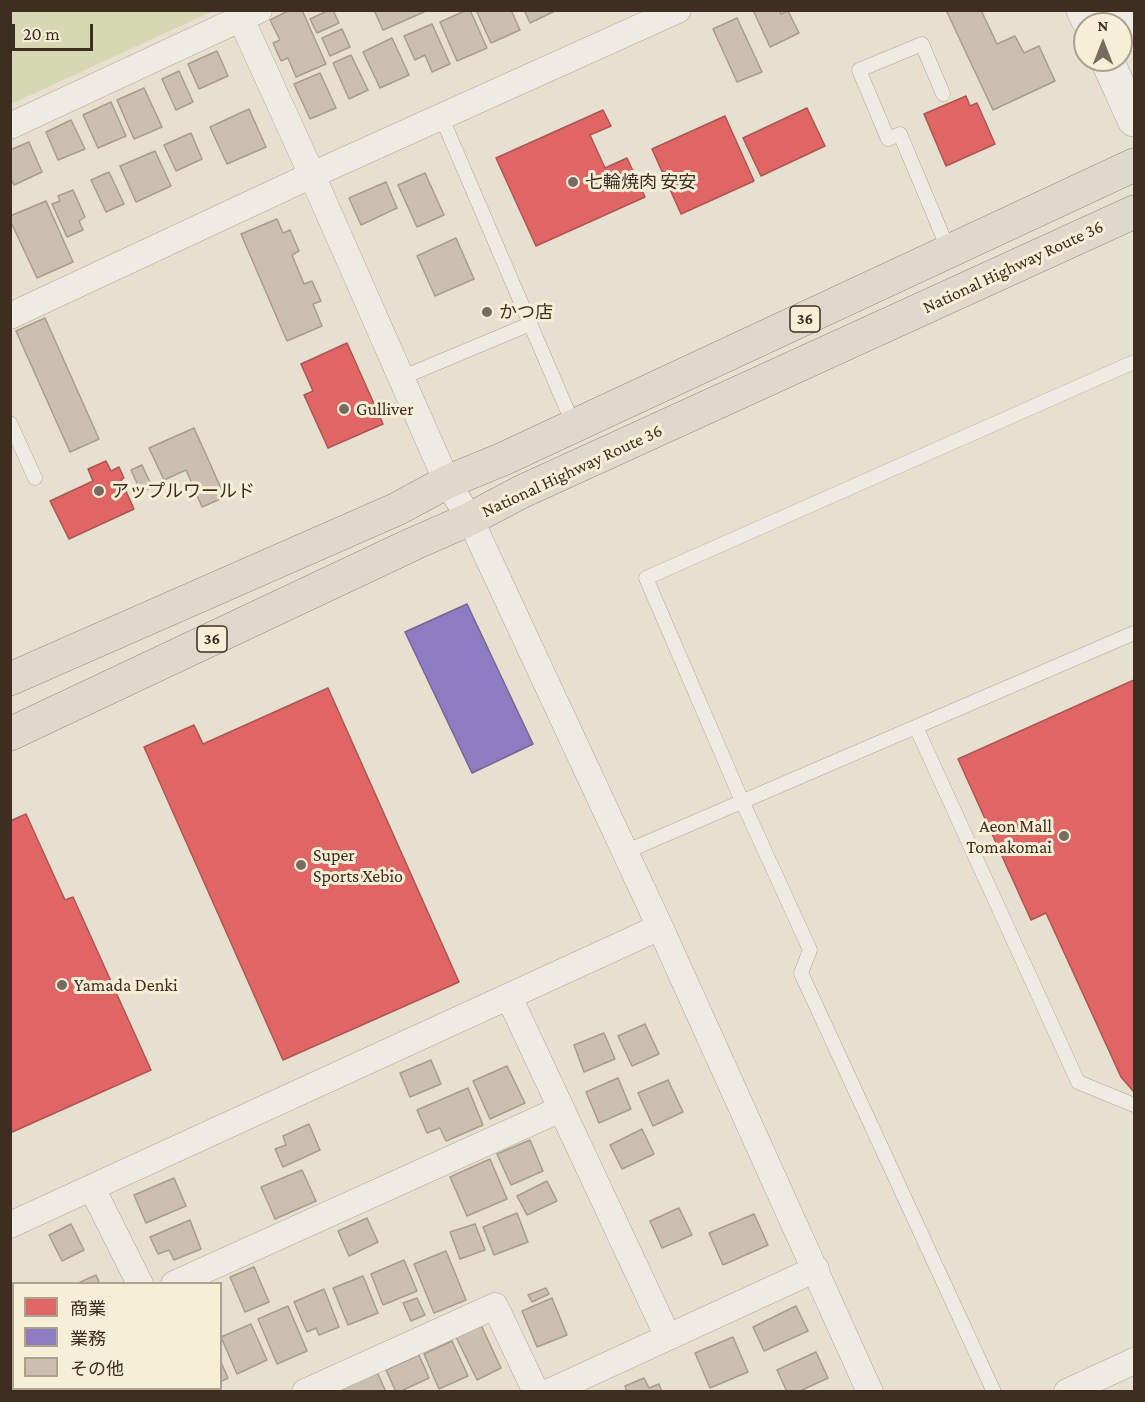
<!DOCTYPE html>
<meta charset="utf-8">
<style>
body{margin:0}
#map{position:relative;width:1145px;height:1402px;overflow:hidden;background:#e7e0d1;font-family:"Crimson Pro","Noto Sans JP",serif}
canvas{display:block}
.frame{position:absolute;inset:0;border:12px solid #3d2e20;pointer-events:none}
.legend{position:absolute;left:12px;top:1282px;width:210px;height:108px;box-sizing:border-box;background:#f7eed8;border:2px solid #ada18e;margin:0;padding:8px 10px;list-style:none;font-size:18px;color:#3d2e20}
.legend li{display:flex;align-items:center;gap:12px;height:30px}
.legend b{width:30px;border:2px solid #ada18e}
.north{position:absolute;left:1073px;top:12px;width:60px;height:60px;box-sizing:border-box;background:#f7eed8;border:2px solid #ada18e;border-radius:50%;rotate:0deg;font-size:16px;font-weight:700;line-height:24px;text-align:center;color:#3d2e20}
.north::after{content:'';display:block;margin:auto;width:21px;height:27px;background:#786c5e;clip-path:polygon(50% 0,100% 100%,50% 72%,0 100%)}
.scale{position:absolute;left:12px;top:24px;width:81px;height:27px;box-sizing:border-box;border:3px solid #3d2e20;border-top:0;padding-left:8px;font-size:18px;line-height:21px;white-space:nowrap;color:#3d2e20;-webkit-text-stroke:4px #f7eed8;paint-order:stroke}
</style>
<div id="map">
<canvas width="1145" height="1402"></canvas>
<div class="frame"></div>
<ul class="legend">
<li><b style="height:16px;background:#e06666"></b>商業</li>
<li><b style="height:16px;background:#8e7cc3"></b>業務</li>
<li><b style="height:16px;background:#cbbfb2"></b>その他</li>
</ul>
<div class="north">N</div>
<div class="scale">20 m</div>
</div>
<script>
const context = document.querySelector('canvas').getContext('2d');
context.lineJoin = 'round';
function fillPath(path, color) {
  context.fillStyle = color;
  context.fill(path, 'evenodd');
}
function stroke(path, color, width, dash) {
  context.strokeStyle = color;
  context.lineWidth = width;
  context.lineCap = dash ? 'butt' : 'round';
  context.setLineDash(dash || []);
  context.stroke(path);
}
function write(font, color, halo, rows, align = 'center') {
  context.font = font + ' "Crimson Pro","Noto Sans JP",serif';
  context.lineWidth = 6;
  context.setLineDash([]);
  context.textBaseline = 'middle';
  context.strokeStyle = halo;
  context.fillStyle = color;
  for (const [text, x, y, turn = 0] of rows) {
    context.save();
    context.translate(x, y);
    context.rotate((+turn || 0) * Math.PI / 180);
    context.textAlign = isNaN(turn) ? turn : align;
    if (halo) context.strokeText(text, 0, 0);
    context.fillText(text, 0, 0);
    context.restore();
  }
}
fillPath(new Path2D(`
 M11 10H213V11L11 104Z`), '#d6d7b3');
const shops = new Path2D(`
 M966 96 970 106 977 103 995 144 946 166 924 114Z
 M807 108 825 146 761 176 743 138Z
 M603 110 611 126 590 135 605 168 627 158 645 197 536 246 496 158Z
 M725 116 754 181 681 214 652 149Z
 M347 343 383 424 328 448 304 395 313 391 301 364Z
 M106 461 111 471 119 467 124 478 121 480 134 509 69 539 50 501 93 481 88 469Z
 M1134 680V1092L1121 1077 1046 913 1031 920 958 759Z
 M328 688 459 982 283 1060 144 747 194 725 203 744Z
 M26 814 65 900 73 897 151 1070 10 1133V821Z`);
fillPath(shops, '#e06666');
stroke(shops, '#af5551', 1.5);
const offices = new Path2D(`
 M467 604 533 744 472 773 405 632Z`);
fillPath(offices, '#8e7cc3');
stroke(offices, '#766592', 1.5);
const building = new Path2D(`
 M290 10H302L326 64 296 77 288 58 281 61 273 43 280 40 270 20Z
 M329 10H333L339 23 317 33 310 19Z
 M374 10H423L424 12 383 30Z
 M467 10H470L487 48 457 61 440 22Z
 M476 10H511L520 30 491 43Z
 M524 10H557L530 23Z
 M753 10H779L781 14 788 11 799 33 770 47Z
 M946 10H981L997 44 1015 36 1024 53 1039 46 1055 81 993 110Z
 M737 18 762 72 737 82 713 29Z
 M432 24 450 64 432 72 425 55 415 60 404 36Z
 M342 29 350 47 330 56 322 38Z
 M392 38 409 75 380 88 363 52Z
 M217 51 228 76 199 89 188 64Z
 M351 55 368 90 349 99 333 63Z
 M179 71 193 102 176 110 162 79Z
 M320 73 336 108 310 119 294 84Z
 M144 88 162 127 134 139 117 100Z
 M111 102 126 136 98 148 83 115Z
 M249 109 266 147 227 164 210 127Z
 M71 120 85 149 58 160 46 132Z
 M191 133 202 159 176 171 164 145Z
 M29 142 42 172 14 185 10 177V150Z
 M155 151 171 186 136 202 120 166Z
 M109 172 124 204 106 212 91 180Z
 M425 173 444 215 417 227 398 185Z
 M386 182 397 208 361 225 349 198Z
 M73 190 85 217 79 221 83 230 67 237 52 204 60 201 58 196Z
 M46 201 73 262 37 278 10 220V216Z
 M277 219 283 233 290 230 299 251 292 255 304 284 312 281 321 301 313 304 322 326 287 341 241 234Z
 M456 238 474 279 435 296 417 256Z
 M45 318 99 439 70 452 16 331Z
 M194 428 225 497 202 507 186 470 164 480 149 448Z
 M142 465 152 487 141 492 131 470Z
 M645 1024 659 1054 632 1066 618 1036Z
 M604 1033 615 1059 584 1072 574 1045Z
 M431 1060 441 1084 410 1097 400 1073Z
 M507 1066 525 1103 490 1119 473 1081Z
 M618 1078 631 1109 599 1123 586 1092Z
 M668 1080 683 1112 653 1126 638 1093Z
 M468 1088 483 1125 446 1141 440 1128 427 1133 417 1110Z
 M309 1124 320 1150 283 1167 275 1149 286 1145 283 1136Z
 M642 1129 654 1154 622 1169 610 1145Z
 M530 1140 543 1171 511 1185 497 1154Z
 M490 1159 507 1199 467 1216 450 1177Z
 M302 1170 316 1201 275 1219 261 1187Z
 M174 1178 186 1206 146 1223 134 1195Z
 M547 1181 557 1201 527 1215 517 1196Z
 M679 1208 692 1235 662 1248 650 1221Z
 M517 1213 528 1242 494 1255 483 1227Z
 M754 1214 768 1245 723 1265 709 1233Z
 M367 1218 378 1242 349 1256 338 1231Z
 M190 1220 201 1249 174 1260 169 1250 158 1254 150 1237Z
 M71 1224 84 1250 62 1261 49 1235Z
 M475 1224 485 1250 460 1259 450 1232Z
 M446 1251 466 1300 434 1313 414 1264Z
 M404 1260 417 1291 383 1305 371 1274Z
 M254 1267 269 1302 245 1312 230 1277Z
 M96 1275 100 1284H76Z
 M363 1276 378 1313 348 1325 333 1288Z
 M546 1288 549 1294 532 1302 528 1295Z
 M324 1289 339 1327 319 1335 316 1328 307 1332 294 1302Z
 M417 1298 425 1315 411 1321 403 1303Z
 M552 1298 567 1335 537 1347 522 1311Z
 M288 1306 307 1351 277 1364 258 1319Z
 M796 1306 808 1331 764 1351 753 1327Z
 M251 1324 267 1360 237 1374 221 1337Z
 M481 1325 501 1368 477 1380 456 1337Z
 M733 1337 748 1372 710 1388 695 1353Z
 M452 1341 468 1376 439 1389 424 1354Z
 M816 1352 828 1378 798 1392H787L777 1370Z
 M419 1355 429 1378 399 1392H396L386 1370Z
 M220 1360 228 1378 220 1382Z
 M377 1372 386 1392H345L343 1388Z
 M644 1378 649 1388 659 1384 662 1392H627L625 1386Z
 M110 1388H142L144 1392H103Z
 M153 1388H192L193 1392H154Z`);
fillPath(building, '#cbbfb2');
stroke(building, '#a89c90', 1.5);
const service = new Path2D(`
 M943 94 922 44 859 70 888 139 900 134 949 251
 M441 116 574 426
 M401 378 530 324
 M10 423 35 478
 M916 727 1078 1082 1134 1105
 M625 852 1134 633
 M994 1392 801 973 810 950 742 801 646 578 1134 362`);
const minor = new Path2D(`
 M237 10 312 175 447 482 470 519 660 927 870 1392
 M10 126 259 10
 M10 316 312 175 678 10
 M509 997 668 1337
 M92 1188 140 1284
 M10 1225 660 927
 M174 1284 561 1109
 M305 1392 495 1306 536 1392
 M549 1392 816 1269
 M1067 1392 1134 1361`);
const tertiary = new Path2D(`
 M1083 10 1090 24
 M1123 10 1134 35
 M1107 60 1134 120
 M10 1348 14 1354
 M30 1388 31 1392`);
const trunk = new Path2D(`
 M10 679 397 509 447 482 503 459 1134 165
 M10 734 413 544 470 519 521 492 1134 212`);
stroke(service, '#ada599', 15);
stroke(minor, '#ada599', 27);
stroke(tertiary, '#ada599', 34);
stroke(trunk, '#928b80', 34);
stroke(service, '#efebe3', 14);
stroke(minor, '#efebe3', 26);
stroke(tertiary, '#efebe3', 33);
stroke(trunk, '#e0d9cb', 33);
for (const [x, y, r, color] of [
 [573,182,6,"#786c5e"],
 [487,312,6,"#786c5e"],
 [344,409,6,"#786c5e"],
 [99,491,6,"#786c5e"],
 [1064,836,6,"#786c5e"],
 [301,865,6,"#786c5e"],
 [62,985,6,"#786c5e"]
]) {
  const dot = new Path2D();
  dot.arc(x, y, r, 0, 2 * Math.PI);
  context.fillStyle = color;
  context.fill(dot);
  stroke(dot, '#f7eed8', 2);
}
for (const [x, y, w] of [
 [805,319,30],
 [212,639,30]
]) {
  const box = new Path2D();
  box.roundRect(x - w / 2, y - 13, w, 26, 4.5);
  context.fillStyle = '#f7eed8';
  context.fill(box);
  stroke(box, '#3d2e20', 1.5);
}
write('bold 16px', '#3d2e20', null, [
 ["36",805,319],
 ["36",212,639]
]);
write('18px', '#3d2e20', '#f7eed8', [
 ["七輪焼肉 安安",585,182],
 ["かつ店",499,312],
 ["Gulliver",356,409],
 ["アップルワールド",111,491],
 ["Aeon Mall",1052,826,"right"],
 ["Tomakomai",1052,847,"right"],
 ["Super",313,855],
 ["Sports Xebio",313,876],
 ["Yamada Denki",74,985]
], 'left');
write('18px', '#3d2e20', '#f7eed8', [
 ["National Highway Route 36",1013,267,-25],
 ["National Highway Route 36",572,471,-25]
]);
</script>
